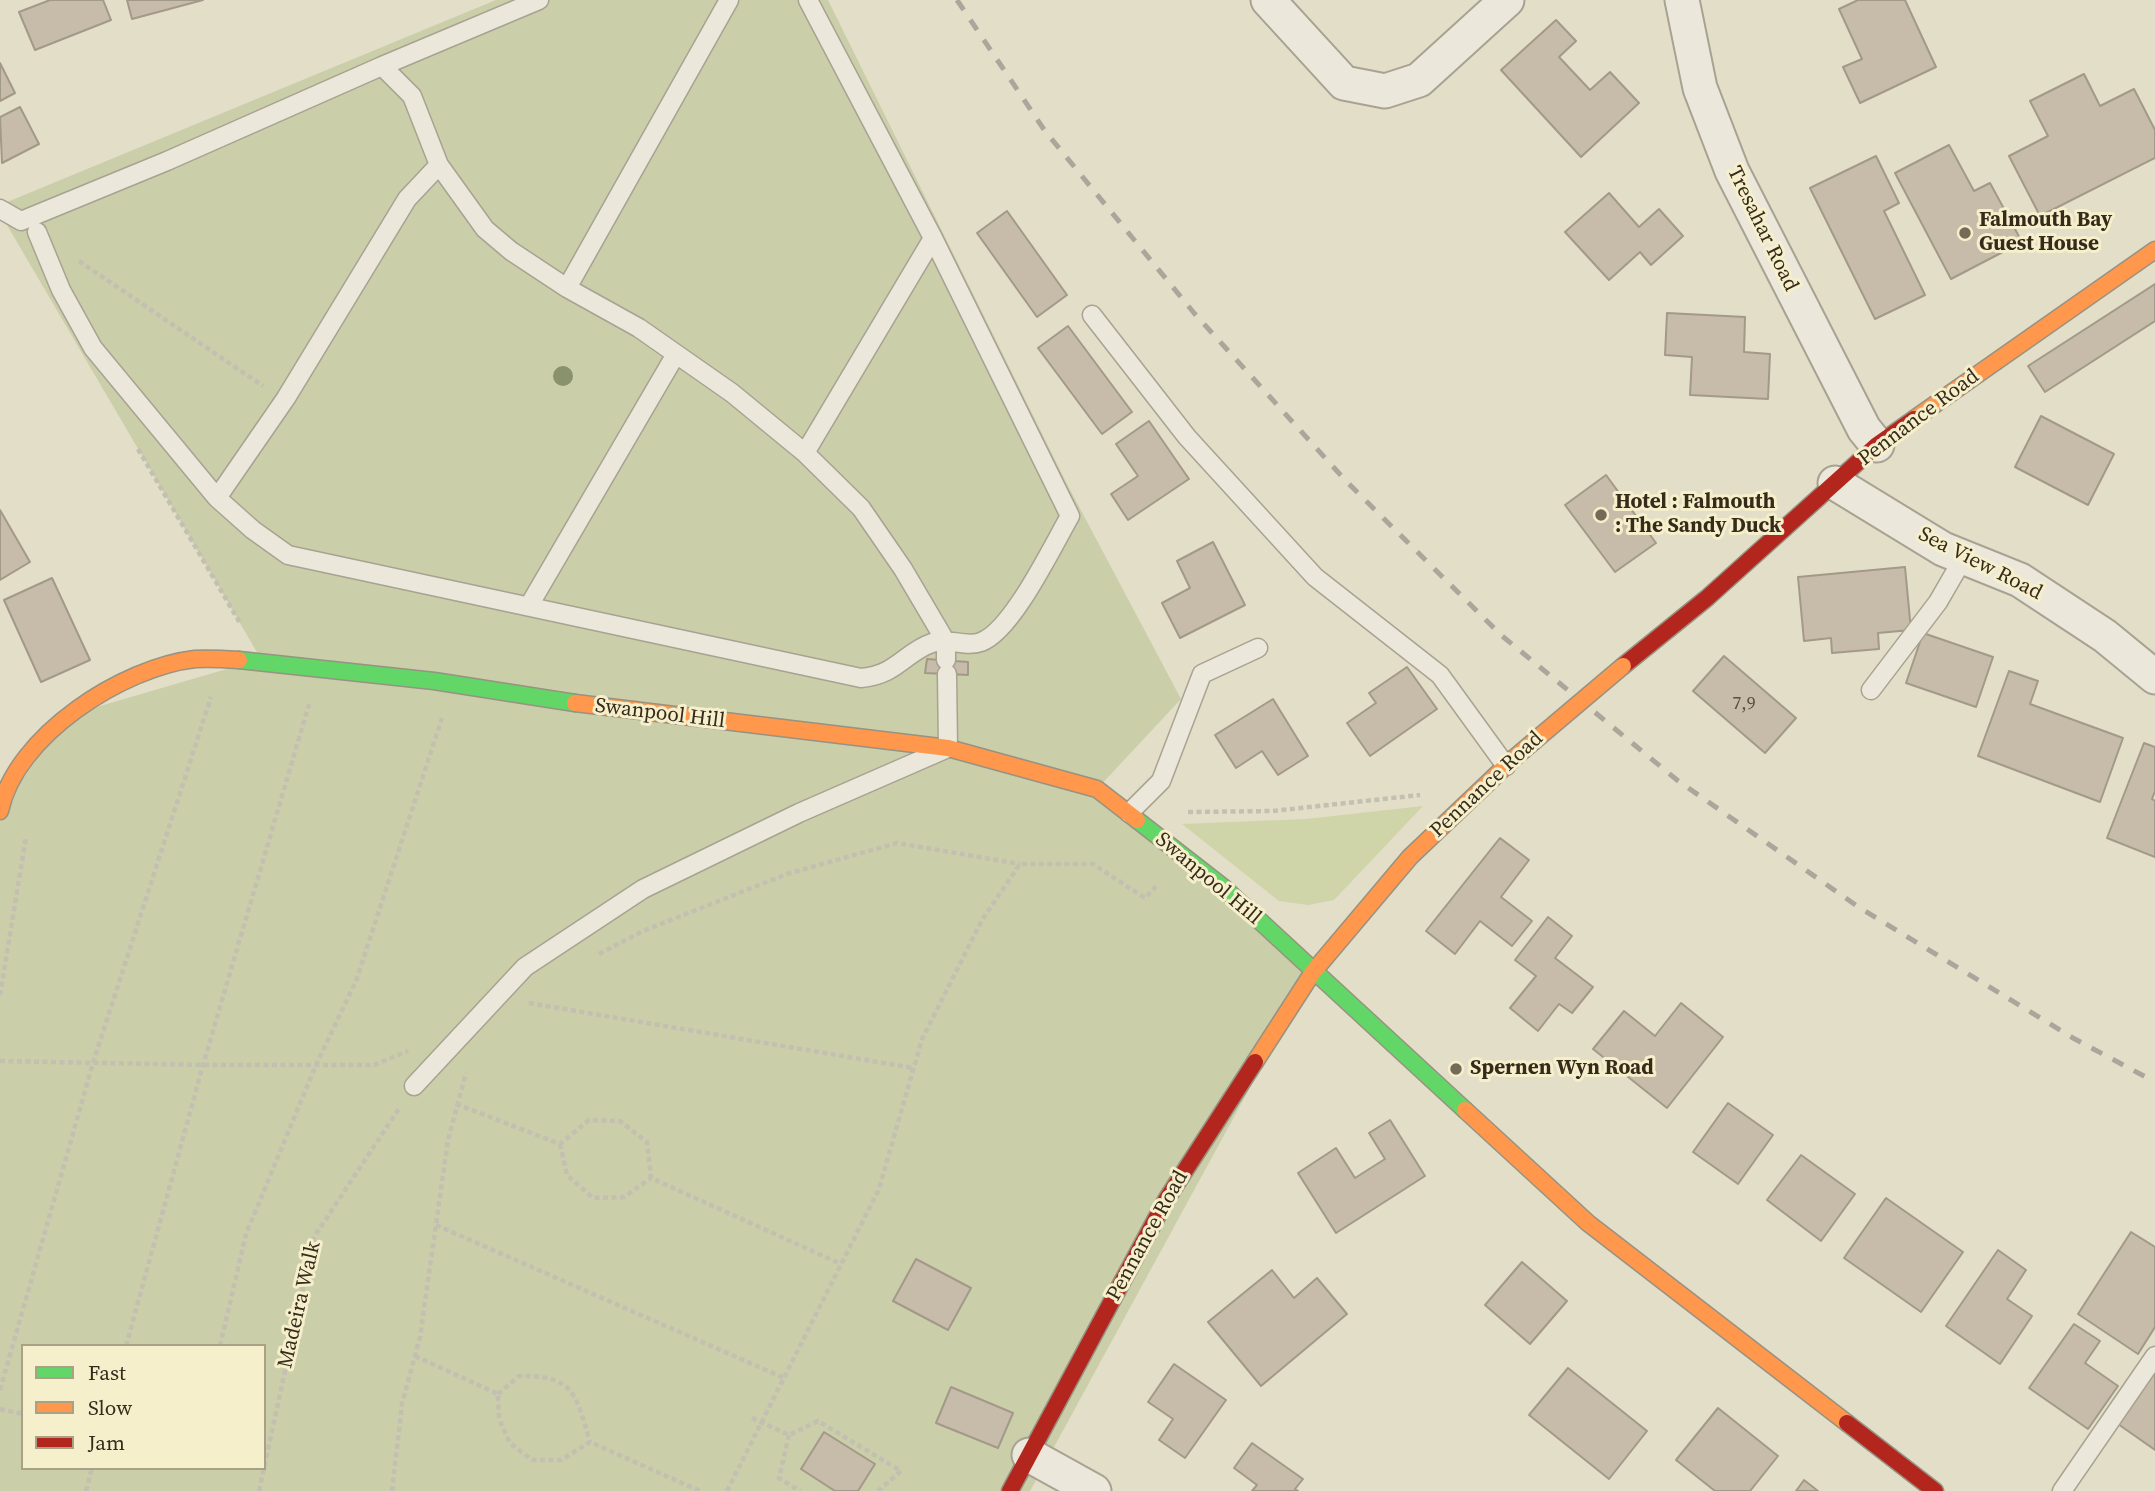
<!DOCTYPE html>
<style>
body{margin:0}
#map{position:relative;width:2155px;height:1491px;overflow:hidden;background:#e3dec8;font-family:"Source Serif 4",serif}
canvas{display:block}
.legend{position:absolute;left:21px;top:1344px;width:245px;height:126px;box-sizing:border-box;background:#f6efcc;border:2px solid #a9a185;margin:0;padding:9px 12px;list-style:none;font-size:21px;color:#362b1b}
.legend li{display:flex;align-items:center;gap:14px;height:35px}
.legend b{width:35px;border:2px solid #a9a185}
</style>
<div id="map">
<canvas width="2155" height="1491"></canvas>
<ul class="legend">
<li><b style="height:9px;background:#63d668"></b>Fast</li>
<li><b style="height:9px;background:#ff974d"></b>Slow</li>
<li><b style="height:9px;background:#b3261e"></b>Jam</li>
</ul>
</div>
<script>
const context = document.querySelector('canvas').getContext('2d');
context.lineJoin = 'round';
function fillPath(path, color) {
  context.fillStyle = color;
  context.fill(path, 'evenodd');
}
function stroke(path, color, width, dash) {
  context.strokeStyle = color;
  context.lineWidth = width;
  context.lineCap = dash ? 'butt' : 'round';
  context.setLineDash(dash || []);
  context.stroke(path);
}
function write(font, color, halo, rows, align = 'center') {
  context.font = font + ' "Source Serif 4",serif';
  context.lineWidth = 6;
  context.setLineDash([]);
  context.textBaseline = 'middle';
  context.strokeStyle = halo;
  context.fillStyle = color;
  for (const [text, x, y, turn = 0] of rows) {
    context.save();
    context.translate(x, y);
    context.rotate((+turn || 0) * Math.PI / 180);
    context.textAlign = isNaN(turn) ? turn : align;
    if (halo) context.strokeText(text, 0, 0);
    context.fillText(text, 0, 0);
    context.restore();
  }
}
fillPath(new Path2D(`
 M1423 806 1334 900 1308 905 1279 901 1182 824 1306 819Z`), '#cfd5a9');
fillPath(new Path2D(`
 M496 0H828L1067 484 1181 699 1097 789 1313 972 1030 1491H0V813L66 716 261 659 0 213V205ZM23 1346H264V1468H23Z`), '#cacea9');
const building = new Path2D(`
 M50 0H103L111 20 35 50 19 12Z
 M127 0H203L132 19Z
 M1858 0H1905L1936 67 1860 103 1843 67 1862 59 1839 9Z
 M1556 20 1576 41 1559 57 1590 90 1610 72 1639 103 1581 157 1501 70Z
 M0 63 15 93 0 101Z
 M2084 74 2100 106 2134 89 2155 130V158L2040 216 2009 156 2048 136 2030 101Z
 M20 107 39 144 2 163 0 117Z
 M1949 145 1974 191 1990 183 2022 242 1951 279 1895 173Z
 M1876 156 1899 203 1884 211 1925 295 1875 319 1810 188Z
 M1609 193 1639 227 1659 209 1683 236 1651 265 1640 252 1609 280 1565 232Z
 M1007 211 1067 295 1037 317 977 233Z
 M2155 284V321L2045 392 2028 366Z
 M1667 313 1745 317 1744 352 1770 354 1768 399 1690 395 1692 357 1665 355Z
 M1068 326 1132 412 1102 434 1038 348Z
 M2041 416 2114 454 2088 505 2015 467Z
 M1149 421 1189 479 1128 520 1111 494 1138 476 1116 444Z
 M1606 475 1656 543 1615 572 1565 505Z
 M0 510 30 562 0 580Z
 M1213 542 1245 605 1180 638 1162 603 1190 588 1177 561Z
 M1905 567 1911 630 1878 633 1879 649 1832 653 1831 638 1804 641 1798 577Z
 M52 578 90 660 41 682 4 600Z
 M1923 633 1993 657 1976 707 1906 683Z
 M1724 656 1796 718 1765 753 1693 691Z
 M927 659 968 662V675L925 673Z
 M1407 667 1437 709 1370 756 1347 723 1376 703 1369 693Z
 M2009 671 2038 681 2030 704 2123 738 2100 802 1978 756Z
 M1273 699 1308 756 1278 775 1262 751 1236 768 1215 735Z
 M2144 743 2155 747V791L2152 799 2155 801V857L2107 838Z
 M1500 838 1529 860 1501 897 1532 921 1512 946 1480 921 1455 954 1426 931Z
 M1548 917 1572 936 1555 958 1593 987 1572 1013 1559 1004 1538 1031 1510 1008 1536 976 1515 960Z
 M1681 1003 1723 1037 1667 1108 1593 1049 1624 1011 1655 1036Z
 M1728 1103 1773 1135 1738 1184 1693 1152Z
 M1390 1120 1425 1176 1336 1233 1298 1173 1336 1148 1355 1178 1385 1159 1369 1133Z
 M1801 1155 1855 1194 1821 1241 1767 1200Z
 M1886 1198 1963 1252 1921 1312 1844 1258Z
 M2131 1232 2155 1247V1327L2138 1354 2078 1314Z
 M1998 1250 2026 1270 2007 1299 2032 1316 2000 1364 1946 1326Z
 M916 1259 971 1288 948 1330 893 1301Z
 M1522 1262 1567 1301 1530 1344 1485 1305Z
 M1272 1270 1294 1298 1317 1278 1347 1314 1261 1386 1208 1322Z
 M2074 1324 2100 1341 2085 1363 2118 1386 2088 1429 2029 1388Z
 M1174 1364 1226 1400 1185 1458 1159 1440 1173 1419 1148 1402Z
 M1568 1368 1647 1431 1609 1479 1529 1415Z
 M2155 1369V1450L2118 1424Z
 M951 1387 1013 1413 998 1448 936 1423Z
 M1718 1408 1778 1456 1750 1491H1715L1676 1460Z
 M824 1432 875 1464 858 1491H835L801 1469Z
 M1252 1443 1303 1479 1295 1489 1298 1491H1252L1257 1485 1234 1468Z
 M1804 1480 1818 1491H1796Z`);
fillPath(building, '#c7bca9');
stroke(building, '#a39988', 2);
const lane = new Path2D(`
 M382 66 539 0
 M439 165 407 199 286 398 217 498 253 530 288 555 861 678C897 675 905 652 932 643 948 637 966 648 981 642 1012 631 1052 547 1070 516L933 238
 M0 209 21 221 167 161 382 66 412 96 439 165 485 229 511 251 567 288 639 328 732 393 805 453 861 508 903 569 946 642V660
 M37 232 61 290 93 348 217 498
 M567 288 729 0
 M1092 315 1187 437 1315 577 1440 675 1506 766
 M805 453 933 238 808 0
 M530 604 676 354
 M1871 690 1938 602 1964 557
 M1129 813 1161 781 1202 674 1258 648
 M414 1086 525 967 643 889 799 813 948 748 947 674
 M2062 1491 2155 1356`);
const street = new Path2D(`
 M1268 0 1344 83 1385 91 1419 80 1507 0
 M1682 0 1700 88 1732 171 1864 429 1877 445
 M1835 483 1943 549 2020 580 2105 636 2155 677
 M1029 1455 1094 1491`);
const fast = new Path2D(`
 M239 660 434 681 575 703
 M1137 820 1223 887 1465 1110`);
const slow = new Path2D(`
 M1914 419 2155 250
 M575 703 948 748 1097 789 1137 820
 M0 811C15 736 123 667 195 659 209 658 224 659 239 660
 M1255 1062 1313 972 1410 857 1513 759
 M1465 1110 1588 1223 1847 1423`);
const jam = new Path2D(`
 M1623 666 1707 598 1877 445 1914 419
 M1847 1423 1935 1491
 M1010 1491 1166 1200 1255 1062`);
stroke(lane, '#a8a292', 21);
stroke(street, '#a8a292', 37);
stroke(fast, '#979282', 19);
stroke(slow, '#979282', 19);
stroke(jam, '#979282', 19);
stroke(new Path2D(`
 M79 261 263 386
 M138 449 240 623
 M1188 812 1273 811 1420 795
 M599 954 643 931 787 874 897 843 1020 864
 M0 995 26 837
 M529 1003 913 1068
 M0 1061 203 1065H374L408 1051
 M456 1104 560 1144 589 1120 620 1121 647 1142 651 1178 841 1264
 M560 1144 567 1175 593 1198 624 1197 651 1178
 M436 1225 784 1378
 M126 1346 203 1065 309 704
 M220 1346 246 1234 316 1065 356 981 442 718
 M415 1356 498 1394 499 1419 510 1443 532 1460H561L590 1442 700 1491
 M0 1390 93 1063 211 697
 M498 1394 519 1376C574 1375 576 1394 590 1442
 M0 1409 23 1414
 M752 1418 789 1435 818 1421 901 1471 878 1491
 M789 1435 779 1478 800 1491
 M86 1491 92 1468
 M259 1491 314 1237 400 1107
 M392 1491 402 1404 420 1337 448 1140 466 1073
 M727 1491 879 1189 922 1039 982 920 1020 864H1093L1145 898 1158 884`), '#c3bfb1', 4.5, [5, 3.5]);
stroke(lane, '#ebe7da', 18);
stroke(street, '#ebe7da', 33);
stroke(fast, '#63d668', 16);
stroke(slow, '#ff974d', 16);
stroke(jam, '#b3261e', 16);
stroke(new Path2D(`
 M957 0 1045 131 1194 313 1346 481 1501 635 1677 780 1857 906 2073 1038 2155 1082`), '#aaa69b', 5, [12, 12]);
const slowBridge = new Path2D(`
 M1513 759 1623 666`);
stroke(slowBridge, '#979282', 19, []);
stroke(slowBridge, '#ff974d', 16);
context.fillStyle = '#89926c';
for (const [x, y] of [
 [563,376]
]) {
  context.beginPath();
  context.arc(x, y, 10, 0, 2 * Math.PI);
  context.fill();
}
for (const [x, y, r, color] of [
 [1965,233,7,"#736a58"],
 [1601,515,7,"#736a58"],
 [1456,1069,7,"#736a58"]
]) {
  const dot = new Path2D();
  dot.arc(x, y, r, 0, 2 * Math.PI);
  context.fillStyle = color;
  context.fill(dot);
  stroke(dot, '#f6efcc', 2.5);
}
write('18px', '#5a4f3e', null, [
 ["7,9",1744,704]
]);
write('bold 21px', '#362b1b', '#f6efcc', [
 ["Falmouth Bay",1979,221],
 ["Guest House",1979,245],
 ["Hotel : Falmouth",1615,503],
 [": The Sandy Duck",1615,527],
 ["Spernen Wyn Road",1470,1069]
], 'left');
write('21px', '#362b1b', '#f6efcc', [
 ["Tresahar Road",1762,229,64],
 ["Pennance Road",1919,418,-37],
 ["Sea View Road",1980,564,27],
 ["Swanpool Hill",660,714,7],
 ["Pennance Road",1487,785,-43],
 ["Swanpool Hill",1208,879,40],
 ["Pennance Road",1148,1236,-61],
 ["Madeira Walk",300,1305,-77]
]);
</script>
